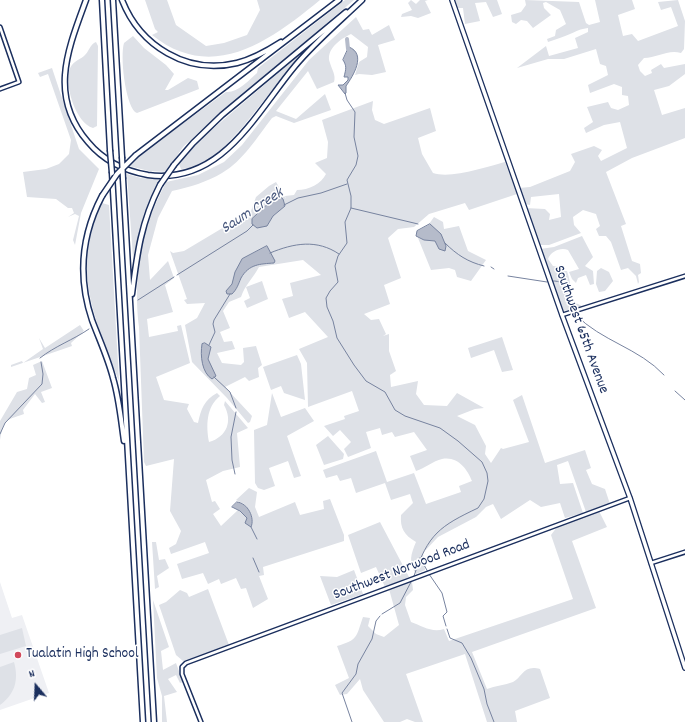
<!DOCTYPE html>
<style>
body{margin:0}
#map{position:relative;width:685px;height:722px;overflow:hidden;background:#fff;font-family:Dekko,sans-serif}
canvas{display:block}
.north{position:absolute;left:16px;top:666px;width:40px;height:40px;-webkit-text-stroke:3px #fff;paint-order:stroke;rotate:341deg;font-size:11px;font-weight:700;line-height:16px;text-align:center;color:#1b2f5e}
.north::after{content:'';display:block;margin:auto;width:14px;height:18px;background:#1b2f5e;clip-path:polygon(50% 0,100% 100%,50% 72%,0 100%)}
</style>
<div id="map">
<canvas width="685" height="722"></canvas>
<div class="north">N</div>
</div>
<script>
const context = document.querySelector('canvas').getContext('2d');
context.lineJoin = 'round';
function fillPath(path, color) {
  context.fillStyle = color;
  context.fill(path, 'evenodd');
}
function stroke(path, color, width, dash) {
  context.strokeStyle = color;
  context.lineWidth = width;
  context.lineCap = dash ? 'butt' : 'round';
  context.setLineDash(dash || []);
  context.stroke(path);
}
function write(font, color, halo, rows, align = 'center') {
  context.font = font + ' Dekko,sans-serif';
  context.lineWidth = 3;
  context.setLineDash([]);
  context.textBaseline = 'middle';
  context.strokeStyle = halo;
  context.fillStyle = color;
  for (const [text, x, y, turn = 0] of rows) {
    context.save();
    context.translate(x, y);
    context.rotate((+turn || 0) * Math.PI / 180);
    context.textAlign = isNaN(turn) ? turn : align;
    if (halo) context.strokeText(text, 0, 0);
    context.fillText(text, 0, 0);
    context.restore();
  }
}
fillPath(new Path2D(`
 M0 582 12 618 22 615 49 693 0 710Z`), '#eff0f4');
fillPath(new Path2D(`
 M145 0H167L176 25 206 46 224 43 247 35 260 10 257 0H320C271 40 213 84 152 35L158 32 155 29Z
 M345 0H354L200 131 183 147 166 172 149 171 129 166 137 157 226 92C238 93 249 80 257 73L258 68Z
 M411 0 416 4 420 0H428L425 1 431 13 418 18 411 16 401 17 402 14 412 10 408 3Z
 M453 0H497L502 14 493 17 486 2 475 3 480 21 465 24 463 8H456Z
 M525 0 579 2 586 23 589 25 600 22 595 0H632L635 9 618 15 623 36 632 34 638 41 678 26 671 7 661 10 658 2 678 0 685 21 684 49 681 53C668 49 657 58 644 58L638 65 640 71 645 76 652 73 651 70 661 64 664 68 685 64V74L669 86 654 90 662 115 685 108V138L632 158 606 172 626 224 621 226 632 261 640 264 641 273 638 275 639 282 638 284 636 276 628 268 621 270 611 242 606 236H599L596 229 600 226 596 214 583 210 573 217 574 225 581 233 549 245H539L525 208 545 209 550 214 549 220 561 217 559 194 531 197 530 205 525 204 519 188 530 187 570 171 575 162 571 154 594 146 602 150 598 156 601 161 627 148 620 122 604 125 586 133 584 128 593 122 587 107 608 102 611 108 618 110 629 105 628 96 622 95V87L614 84 590 93 588 85 608 75 606 66 600 64 596 49 564 59H548L517 68 546 46 549 56 578 48 575 38 588 32V28C580 29 577 31 570 34 564 37 556 39 548 42L547 39 555 36 556 30 566 24 560 10 546 2 543 3 544 8 551 15 533 28 527 21 521 20 516 24 512 22 511 15 521 12 526 5Z
 M356 17 363 30 369 29 372 35 389 25 395 40 378 45 386 72 372 75 359 74 355 75 359 62 367 57 368 47 351 34C340 39 325 50 330 63 332 70 336 75 334 82L317 89 308 71 276 111 296 119 325 94 331 110 294 123 276 116 272 118C258 136 243 161 222 173 207 182 190 187 172 191L158 218 148 255 150 280 168 261 174 278 165 285 173 312 147 319 149 337 178 331 177 326 181 325 190 363 156 377 164 400 189 404 187 409 194 422 198 423C201 409 204 400 217 393L220 396C206 407 206 426 209 442 227 437 233 421 224 405L225 401 248 428 237 433 240 467 223 471 206 480 212 502 215 501 220 509 213 514 221 526 238 510 247 518 251 514 244 504 236 500 249 488 257 492 255 507 259 517 295 502 300 515 324 509 323 501 330 499 344 535V541L263 567 264 575 259 576 268 599 253 608 246 588 241 589 236 578 221 584 219 579 208 584 203 573 182 579 177 564 209 553 205 542 171 554 169 548 176 544 181 531 170 511 174 459 146 466 144 462 139 327C135 297 137 256 146 228 151 212 159 197 166 182L198 175 224 162 242 145 309 60Z
 M133 36 144 48 166 65 174 74 165 90H168L188 78 197 81 199 89 137 113 135 112C125 102 120 56 124 43Z
 M96 42 98 46 97 126 93 128C76 123 65 87 69 71 72 61 78 61 84 56 89 52 90 44 96 42Z
 M304 51 241 129 215 156 190 168 181 169 179 164 201 139Z
 M52 68 79 149 99 169 81 213 75 245 73 240 79 216 75 214 68 217 74 213 72 208H68L56 199 27 197 23 172 46 169 59 164 69 154 71 140 48 74 40 77 38 73Z
 M373 101 372 110 375 120 384 124 430 108 436 131 418 138 422 154 433 173C451 179 486 167 505 162L517 194 469 210 465 203 429 214 414 227 398 229 388 238 401 278 384 285 390 304 364 314 371 320 379 319 386 334 383 336 389 334V351L396 371 390 375 391 387 418 381 416 394 424 405 447 406 457 393 484 408 475 409 457 416 475 425 486 446 485 454 491 463 501 448 503 449 529 442 513 400 522 395 545 463 585 450 591 468 586 470 592 484 605 489 610 504 586 512 568 461 557 465 560 484 573 483 583 513 565 518 560 503 541 507 530 500 501 519 493 504 486 507 476 517 438 537 423 553 425 570 416 574C408 562 411 554 416 542 404 535 400 528 401 515L413 503 410 494 391 500 385 483 356 493 351 478 340 481 337 475 326 478 323 470 376 451 387 482 414 473 426 504 461 492 459 486 472 481C467 469 458 456 442 459 433 461 425 468 416 471L410 456 427 450 414 432 395 437 392 432 382 435 380 428 366 432 371 448 348 457 344 449 351 442 340 430 333 436 324 426 345 419 344 416 359 411 352 391 308 407 307 363 299 349 328 337 305 312 289 318 282 299 293 296 290 283 321 275 303 260 259 267C253 278 245 285 241 297L229 302 223 311 230 328 220 332 224 342 232 341 235 349 217 353 222 363 241 365 244 362 243 348 256 346 262 365 258 368 259 377 249 381 245 377 225 387 252 416 250 422 248 423 227 398 192 362 185 325 197 318 205 303 187 304 184 300 187 299 170 251 173 253 184 251 251 211 256 197 269 186 276 182 286 199 285 196 294 195 297 190C309 190 321 184 326 174L315 163 327 158 328 142 322 120ZM278 195 285 206 273 216 267 226 258 212 271 203Z
 M127 174 141 178 161 179 144 213 133 258Z
 M102 203 109 205 119 381C94 316 71 271 102 203Z
 M434 217 443 222 444 229 459 226 468 251 486 260 471 281 457 277 455 270 449 268 431 270 418 238 435 241 438 233 429 224Z
 M582 236 593 257 585 266 593 271 594 284 590 285 586 275 578 278 576 283 572 279 569 272 579 269 568 250C561 247 551 251 548 259L553 266 559 267 561 271H567C571 282 570 291 574 302L586 308 562 311 540 249 554 247Z
 M601 268 609 272 613 281 605 291 599 292 596 284 597 271Z
 M262 281 268 299 247 308 244 301 250 298 246 287Z
 M80 325 84 331 71 343 72 346 11 367V365L22 361 23 363 43 349 39 338 45 348Z
 M502 337 513 370 502 372 494 350 471 358 468 348Z
 M297 355 301 364 305 400 284 393 281 386 271 390 263 367Z
 M42 361 52 388 41 392 45 402 42 403 35 394 23 410 24 414C4 421 4 419 0 440V421L17 392 27 389 29 378 36 375 33 365Z
 M272 393 281 417 305 408 314 421 287 436 301 476 294 478 288 461 269 468 275 486 264 490 258 488 255 483 254 430 267 425Z
 M328 436 344 454 343 459 324 465 316 445Z
 M599 511 607 527 572 541 596 608 472 652 487 689C495 686 505 685 513 682 522 677 524 664 540 669L550 698 515 711 517 722H487L465 654 406 674 423 722H415L407 719 400 722H384L363 690 360 679 347 694 340 695 335 685 349 678 337 646C358 640 356 637 363 617L370 618 368 626 376 634 384 637 399 625 389 589 419 578 412 582 413 590 406 597 405 605 411 622C422 626 432 633 444 629L449 641 573 599 551 535 557 527Z
 M380 522 409 577 385 587 376 567 361 573 348 535Z
 M152 542H156L159 560 165 559 169 568 157 576 159 587 155 589Z
 M354 570 363 594 331 605 320 576 337 577Z
 M208 589 229 645 183 661 176 655 159 605 166 602 180 590 187 593 189 597Z
 M153 600 169 647 161 651 163 670 176 663 183 682 180 683 176 675 168 679 177 692 164 696 167 722H162V696L157 678Z
 M22 628 26 646 0 654V635Z
 M14 662C19 680 15 694 0 705V667Z`), '#dee1e7');
const water = new Path2D(`
 M349 47C367 54 353 76 346 86V93L345 94 338 85H343L348 80V77H344C346 69 347 66 343 60Z
 M278 195 283 199 285 206 273 216 267 226 257 228 252 224V219Z
 M430 224 441 234 446 246 445 251 439 249 435 241 424 240 416 236 417 231Z
 M267 246 275 261 274 263C260 264 249 264 241 278 238 285 237 289 232 294H227L226 291 232 284 235 272 242 259Z
 M205 343 211 347 208 359 216 376 212 379C202 373 200 356 202 344Z
 M237 502C248 503 255 518 251 527L245 523 247 518 240 511 232 507Z`);
fillPath(water, '#b5bbca');
stroke(water, '#77839f', 1);
stroke(new Path2D(`
 M345 93 347 100 355 112 354 137 358 156 356 165 347 180 351 196V208L345 222 347 243 338 256 335 266 338 282 330 291 326 298 327 307 333 321 337 338 354 365 366 381 385 392 395 410 405 416 440 428 458 441 482 462 487 473 488 481 484 499 478 508C440 526 428 534 414 576
 M284 205 298 198 321 193 347 184
 M351 208 418 224
 M445 243C457 255 468 262 484 266
 M270 253C294 243 317 239 339 254
 M491 267 494 269
 M177 275 247 231 253 225
 M508 276 547 282
 M552 281C569 280 571 296 575 310
 M138 300 174 277
 M576 315C601 341 639 348 664 375
 M209 345 215 332 213 324 214 320 230 294
 M40 358C55 346 73 340 89 329
 M214 377 230 392 236 408
 M675 391 685 400
 M0 434 5 423 42 384 43 374 41 362
 M235 474 232 460 231 437 236 412
 M251 527 257 539
 M253 558 259 572
 M420 558 428 572
 M429 574 442 593 447 612 443 616 446 626
 M382 614 400 603 412 580
 M447 629 450 638 462 643 471 658 484 689 487 704 494 722
 M352 722 342 693 356 674 358 664 372 639 376 621 380 616`), '#77839f', 1);
stroke(new Path2D(`
 M347 39 348 49`), '#b5bbca', 4);
const minor = new Path2D(`
 M0 27 19 82 0 89
 M562 315 685 276
 M651 563 685 552
 M201 722 182 674V667L186 663 630 498`);
const major = new Path2D(`
 M452 0 562 315 630 498 685 668`);
const highway = new Path2D(`
 M86 0C68 49 48 96 88 142 103 160 125 171 148 175 222 185 255 114 295 66 315 42 339 22 362 0
 M102 0 110 150
 M113 0 122 157
 M122 0C140 46 187 75 237 63 253 59 267 51 281 42
 M136 155 339 0
 M174 165 193 143 222 115 346 12
 M112 173 143 722
 M123 179 154 722
 M102 196C81 236 78 278 92 320 99 339 108 358 113 378 119 398 121 420 124 441
 M132 294C137 254 141 222 160 185`);
stroke(minor, '#1b2f5e', 5.5);
stroke(major, '#1b2f5e', 6);
stroke(highway, '#1b2f5e', 7);
stroke(minor, '#fff', 2.5);
stroke(major, '#fff', 3.5);
stroke(highway, '#fff', 4);
const highwayBridge = new Path2D(`
 M110 150 112 173
 M122 157 123 179
 M160 185 174 165
 M102 196 117 174 136 155`);
stroke(highwayBridge, '#1b2f5e', 7, []);
stroke(highwayBridge, '#fff', 4);
for (const [x, y, r, color] of [
 [18,655,4,"#d1495b"]
]) {
  const dot = new Path2D();
  dot.arc(x, y, r, 0, 2 * Math.PI);
  context.fillStyle = color;
  context.fill(dot);
  stroke(dot, '#fff', 1.5);
}
write('15px', '#1b2f5e', '#fff', [
 ["Southwest 65th Avenue",580,330,70],
 ["Southwest Norwood Road",402,571,-21]
]);
write('15px', '#1b2f5e', '#fff', [
 ["Tualatin High School",26,655]
], 'left');
write('italic 16px', '#49597e', '#fff', [
 ["Saum Creek",253,212,-33]
]);
</script>
